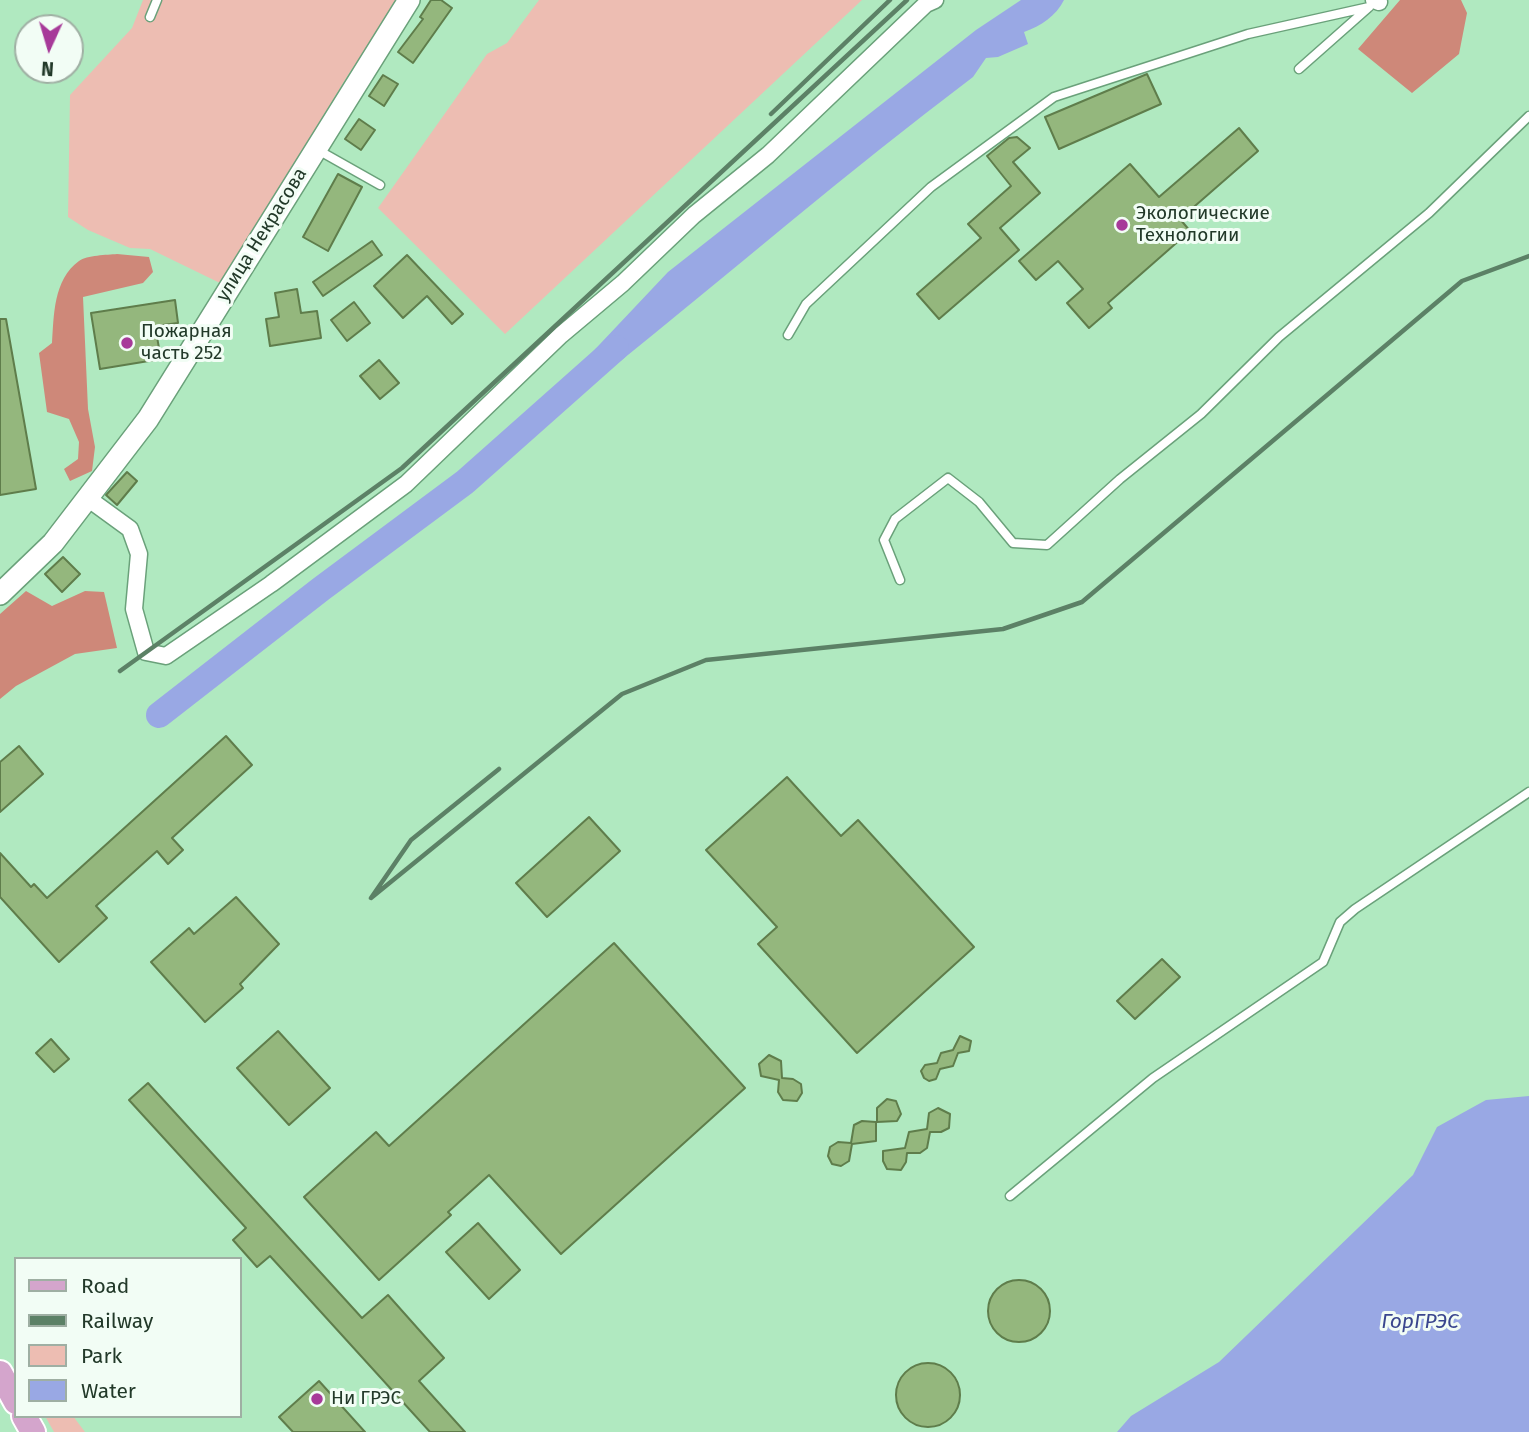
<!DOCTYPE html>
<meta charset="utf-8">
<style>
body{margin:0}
#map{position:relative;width:1529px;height:1432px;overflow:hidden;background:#b0e9c0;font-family:"Fira Sans",sans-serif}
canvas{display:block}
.legend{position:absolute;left:14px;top:1257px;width:228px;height:161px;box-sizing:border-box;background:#f2fdf5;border:2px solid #9fafa3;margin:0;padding:9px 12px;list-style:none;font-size:21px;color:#223929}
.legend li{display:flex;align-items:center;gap:14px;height:35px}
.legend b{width:35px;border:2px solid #9fafa3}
.north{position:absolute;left:14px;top:14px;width:70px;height:70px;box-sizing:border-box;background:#f2fdf5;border:2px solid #9fafa3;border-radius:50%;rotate:184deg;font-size:19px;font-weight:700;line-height:28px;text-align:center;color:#223929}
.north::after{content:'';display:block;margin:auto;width:24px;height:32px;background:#a73a99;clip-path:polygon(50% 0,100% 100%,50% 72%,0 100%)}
</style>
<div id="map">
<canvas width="1529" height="1432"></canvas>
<ul class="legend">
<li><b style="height:9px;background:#d4a5cc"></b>Road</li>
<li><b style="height:9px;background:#5c8166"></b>Railway</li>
<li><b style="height:19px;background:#edbdb2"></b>Park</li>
<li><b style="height:19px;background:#99a8e4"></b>Water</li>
</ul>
<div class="north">N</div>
</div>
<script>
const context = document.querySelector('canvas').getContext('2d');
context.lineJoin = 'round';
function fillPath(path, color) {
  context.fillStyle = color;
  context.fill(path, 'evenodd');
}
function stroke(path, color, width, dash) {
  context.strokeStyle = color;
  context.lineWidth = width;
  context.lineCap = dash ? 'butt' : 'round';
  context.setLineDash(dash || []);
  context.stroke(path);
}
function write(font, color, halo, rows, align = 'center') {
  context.font = font + ' "Fira Sans",sans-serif';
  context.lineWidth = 6;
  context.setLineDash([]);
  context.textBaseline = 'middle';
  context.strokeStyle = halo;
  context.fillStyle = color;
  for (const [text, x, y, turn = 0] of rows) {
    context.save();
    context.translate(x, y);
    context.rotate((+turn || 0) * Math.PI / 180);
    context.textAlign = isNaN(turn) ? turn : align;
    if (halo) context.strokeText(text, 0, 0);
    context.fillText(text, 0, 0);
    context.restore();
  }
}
fillPath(new Path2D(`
 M143 0H399L348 75 222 284 150 249 130 248 88 230 68 217 70 95 132 28Z
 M539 0H862L505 334 378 208 487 54 507 43Z
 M45 1416H73L85 1432H54Z`), '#edbdb2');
fillPath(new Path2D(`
 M1400 0H1461L1467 13 1459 54 1412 93 1358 49Z
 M117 254 149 257 153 272 143 283 83 297 88 409 95 447 92 471 70 481 64 469 78 459 79 442 69 419 47 412 39 353 52 343C54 316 53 280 79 261 87 255 107 255 117 254Z
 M26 591 52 606 85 591 104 592 117 648 75 654 16 686 0 699V614Z`), '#ce8879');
fillPath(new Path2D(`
 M1021 0H1064C1056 16 1041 26 1024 32L1028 44 998 57 986 58 973 77C848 171 729 274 607 372L593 378 583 362 668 272 976 30Z
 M1529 1096V1432H1117L1131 1416 1219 1362 1413 1175 1437 1127 1486 1100Z`), '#99a8e4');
stroke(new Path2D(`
 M159 715 321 589 465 482 616 348`), '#99a8e4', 26);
const building = new Path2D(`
 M431 0H441L452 8 413 63 398 52 423 19 420 17Z
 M1147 74 1161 104 1059 149 1045 117Z
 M383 75 398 84 384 106 369 96Z
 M359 119 375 130 361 150 345 139Z
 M1239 128 1258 151 1180 219 1190 231 1108 303 1112 308 1089 328 1067 303 1083 289 1058 261 1036 280 1019 261 1130 164 1159 197Z
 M1017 137 1030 148 1013 162 1040 193 1000 228 1019 250 939 319 917 294 981 238 968 224 1011 186 987 156 1009 138Z
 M338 174 362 187 328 251 303 237Z
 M372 241 382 255 323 296 313 282Z
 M407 255 463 314 452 324 427 296 403 318 374 286Z
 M297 289 301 313 317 311 321 338 270 346 266 319 279 317 275 293Z
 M175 300 178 323 155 326 161 359 100 369 91 313Z
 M354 302 370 323 347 341 331 320Z
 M0 319H6L36 489 0 495Z
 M379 360 399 383 380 399 360 376Z
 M127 472 137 481 117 505 106 495Z
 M63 557 80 574 62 592 45 574Z
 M226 736 252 765 172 838 183 850 168 864 157 851 96 906 107 918 59 962 0 897V853L31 887 34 884 47 898Z
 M19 746 43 774 0 812V762Z
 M787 777 841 836 858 820 974 947 857 1053 758 944 777 927 706 850Z
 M589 817 620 851 547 917 516 883Z
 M236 897 279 944 240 984 243 988 205 1022 151 962 189 928 194 934Z
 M614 943 745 1088 561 1254 489 1175 448 1212 451 1215 379 1280 304 1197 376 1132 389 1146Z
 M1162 959 1180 977 1135 1019 1117 1001Z
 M278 1031 330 1088 289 1125 237 1068Z
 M960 1036 971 1041 969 1051 958 1053 953 1066 940 1069 936 1079 929 1081 924 1078 921 1071 925 1065 937 1063 941 1053 953 1050Z
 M51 1039 69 1059 54 1072 36 1053Z
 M769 1055 781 1061 782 1078 793 1079 801 1084 802 1093 797 1101 783 1100 778 1092 779 1080 761 1076 759 1064Z
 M148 1083 362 1318 388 1295 444 1358 419 1381 465 1432H430L270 1256 257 1267 233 1240 246 1228 129 1100Z
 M887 1099 896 1101 901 1114 897 1121 877 1122V1108Z
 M938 1108 950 1114 949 1128 941 1132H930L927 1148 920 1153H907L906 1162 901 1170 887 1169 883 1161V1151L905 1148 909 1132 927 1129 929 1113Z
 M862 1121 876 1122V1141L852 1144 849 1161 841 1166 832 1164 828 1156 830 1147 838 1142 851 1143 854 1125Z
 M478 1223 520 1270 489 1299 446 1252Z
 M988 1311a31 31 0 1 1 62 0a31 31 0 1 1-62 0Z
 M896 1395a32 32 0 1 1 64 0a32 32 0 1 1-64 0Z
 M319 1381 365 1432H293L279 1417Z`);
fillPath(building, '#94b77d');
stroke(building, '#5f7d4b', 2);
const lane = new Path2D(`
 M150 17 157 0
 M1299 69 1368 8
 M318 150 380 185
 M788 335 806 304 931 187 1054 97 1248 34 1369 7
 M900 580 884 540 895 519 948 478 979 502 1013 543 1047 545 1120 479 1201 414 1279 337 1429 213 1529 116
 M1010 1196 1153 1078 1323 962 1340 922 1355 909 1529 792`);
const street = new Path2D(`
 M1374 0 1379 2
 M86 497 130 529 139 554 134 609 146 652 166 656 271 584 406 484 561 335 623 283 694 215 768 155 926 4 935 0`);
const secondary = new Path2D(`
 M0 594 53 543 148 419 409 0`);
const primary = new Path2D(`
 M0 1373 16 1402
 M24 1416 33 1432`);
stroke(lane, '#6aa17a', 11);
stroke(street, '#6aa17a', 19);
stroke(secondary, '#6aa17a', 24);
stroke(primary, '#fff', 28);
stroke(lane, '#fff', 8);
stroke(street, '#fff', 16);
stroke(secondary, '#fff', 21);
stroke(primary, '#d4a5cc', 24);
stroke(new Path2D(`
 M771 114 890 0
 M120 671 402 468 907 0
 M499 769 411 840 371 898 622 694 706 660 1003 629 1082 602 1462 281 1529 256`), '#5c8166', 4.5);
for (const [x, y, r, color] of [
 [1122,225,7,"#a73a99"],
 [127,343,7,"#a73a99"],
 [317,1399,7,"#a73a99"]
]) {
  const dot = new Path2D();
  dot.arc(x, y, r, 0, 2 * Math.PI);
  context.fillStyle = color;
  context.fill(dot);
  stroke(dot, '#f2fdf5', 2.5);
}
write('19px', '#223929', '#f2fdf5', [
 ["Экологические",1136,214],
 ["Технологии",1136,236],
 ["Пожарная",141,332],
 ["часть 252",141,354],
 ["Ни ГРЭС",331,1399]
], 'left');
write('19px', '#223929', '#f2fdf5', [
 ["улица Некрасова",262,235,-58]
]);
write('italic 21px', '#3a468e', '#f2fdf5', [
 ["ГорГРЭС",1420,1322]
]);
</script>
